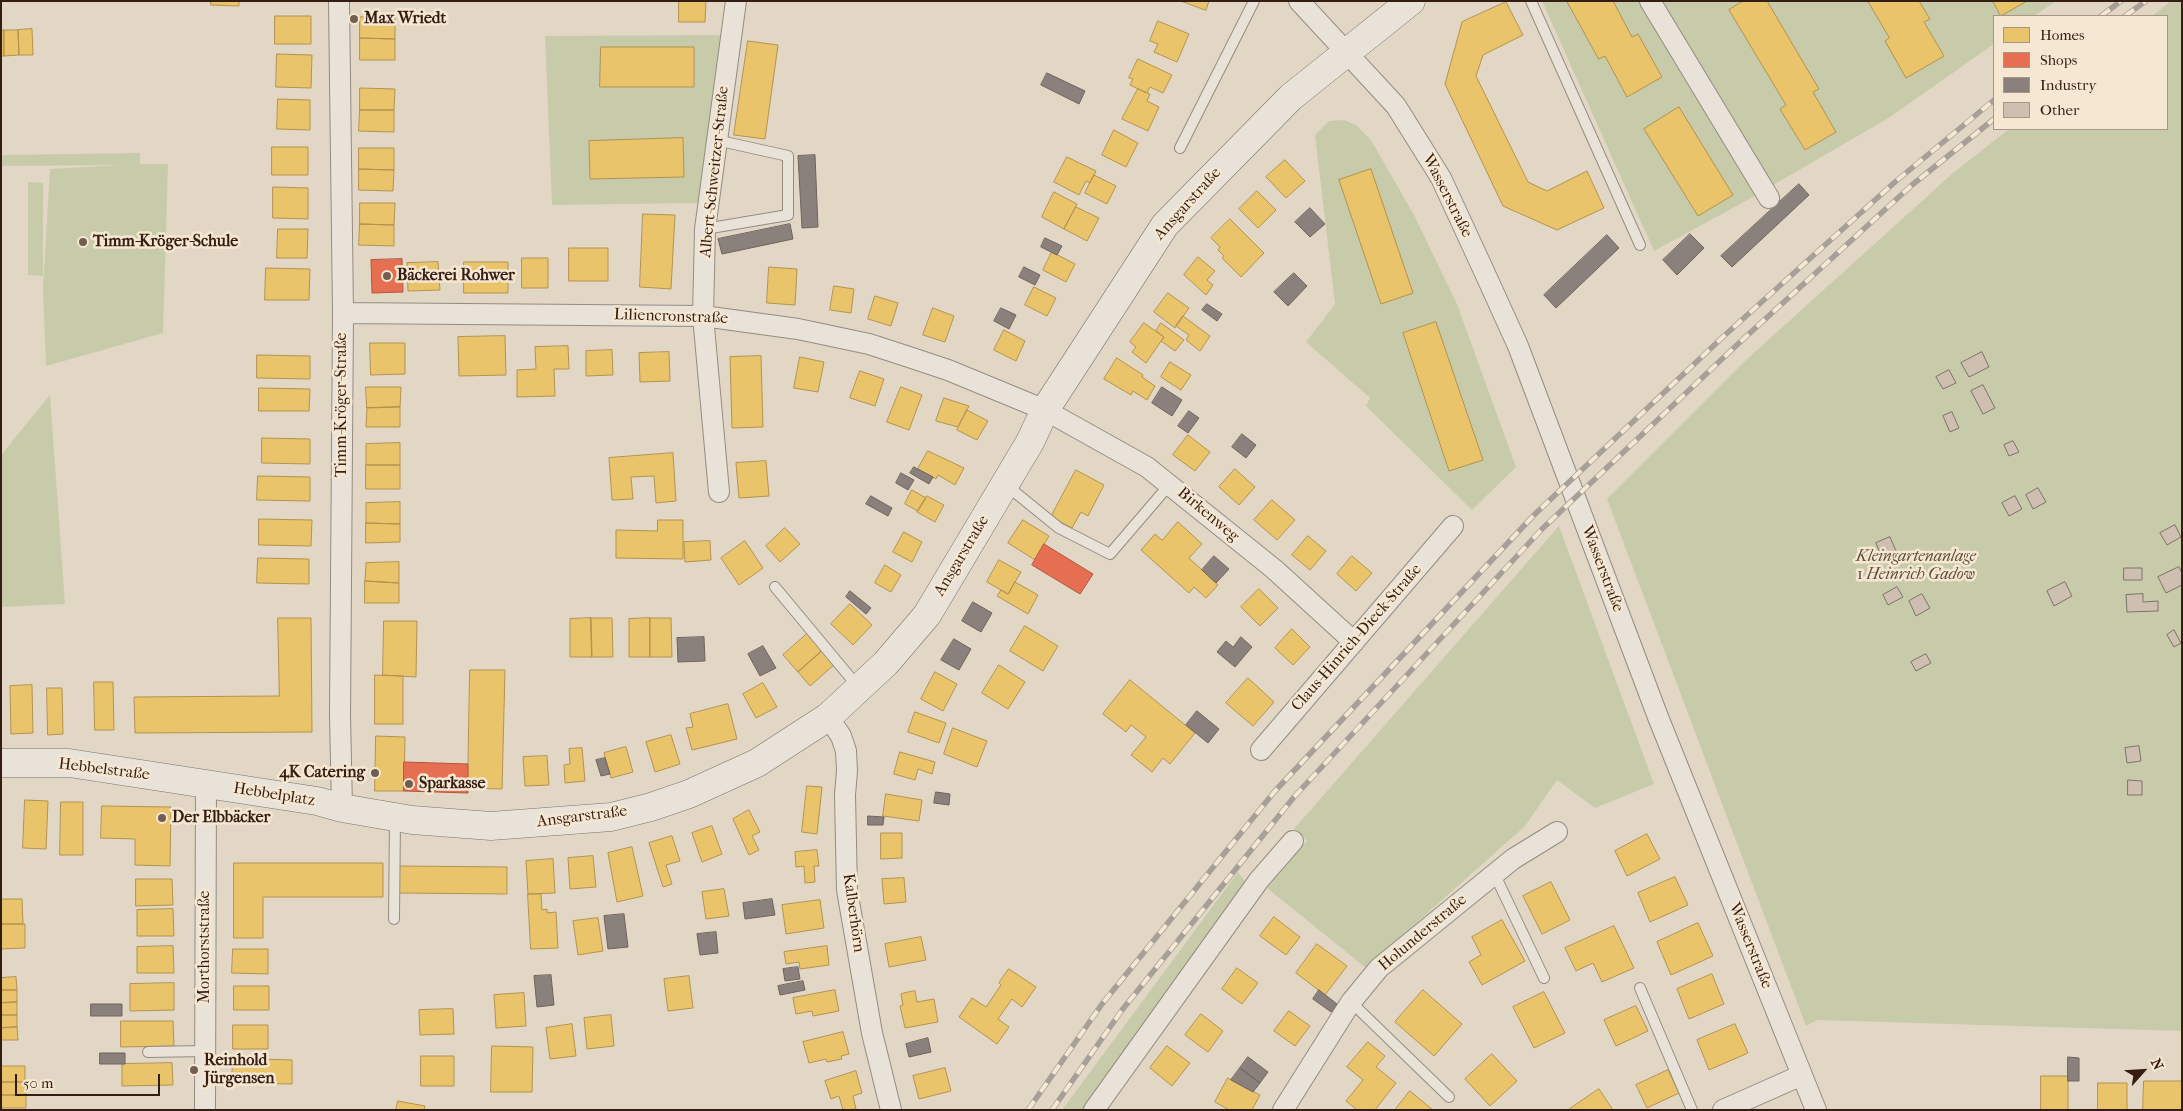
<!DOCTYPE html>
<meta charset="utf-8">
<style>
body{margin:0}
#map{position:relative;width:2183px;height:1111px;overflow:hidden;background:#e2d7c5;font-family:"IM FELL French Canon",serif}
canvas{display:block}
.frame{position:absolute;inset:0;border:2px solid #341d13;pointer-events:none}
.legend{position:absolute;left:1993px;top:15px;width:175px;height:115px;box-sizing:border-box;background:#f5e7d1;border:1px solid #a89685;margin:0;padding:6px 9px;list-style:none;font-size:15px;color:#341d13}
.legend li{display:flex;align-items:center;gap:10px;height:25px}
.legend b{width:25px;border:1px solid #a89685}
.north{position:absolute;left:2118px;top:1046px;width:50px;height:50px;-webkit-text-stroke:4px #f5e7d1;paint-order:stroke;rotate:64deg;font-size:14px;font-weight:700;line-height:20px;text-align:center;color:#341d13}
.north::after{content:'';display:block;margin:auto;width:18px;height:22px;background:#341d13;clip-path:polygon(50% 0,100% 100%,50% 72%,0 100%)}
.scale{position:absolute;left:15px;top:1074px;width:145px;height:22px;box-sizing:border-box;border:2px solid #341d13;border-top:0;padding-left:6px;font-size:15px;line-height:18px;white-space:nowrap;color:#341d13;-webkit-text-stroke:4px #f5e7d1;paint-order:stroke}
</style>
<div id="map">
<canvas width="2183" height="1111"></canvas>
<div class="frame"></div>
<ul class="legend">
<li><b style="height:14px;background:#e9c46a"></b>Homes</li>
<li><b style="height:14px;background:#e76f51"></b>Shops</li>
<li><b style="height:14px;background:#8a817c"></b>Industry</li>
<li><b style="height:14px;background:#cfbfb1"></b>Other</li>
</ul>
<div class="north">N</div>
<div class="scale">50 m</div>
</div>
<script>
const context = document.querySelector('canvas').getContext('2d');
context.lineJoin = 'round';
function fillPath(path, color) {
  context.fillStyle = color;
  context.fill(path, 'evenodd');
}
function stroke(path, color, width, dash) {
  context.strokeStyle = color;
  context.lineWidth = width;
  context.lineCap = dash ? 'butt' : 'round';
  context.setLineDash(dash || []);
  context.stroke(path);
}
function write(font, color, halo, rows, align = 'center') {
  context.font = font + ' "IM FELL French Canon",serif';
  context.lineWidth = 5;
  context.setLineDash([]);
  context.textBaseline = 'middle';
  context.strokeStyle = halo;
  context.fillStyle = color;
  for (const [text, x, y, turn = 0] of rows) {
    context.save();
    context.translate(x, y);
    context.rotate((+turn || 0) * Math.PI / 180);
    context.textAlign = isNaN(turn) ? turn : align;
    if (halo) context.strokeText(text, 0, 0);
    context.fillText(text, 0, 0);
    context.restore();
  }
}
fillPath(new Path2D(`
 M1542 1H2056L2034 16H1994V44L1887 119 1742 203 1654 251Z
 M2171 1H2182V1031L1817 1020 1806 1026 1607 499 1746 360 1953 173 2009 129H2167V16H2152Z
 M722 35 700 203 552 205 545 36Z
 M1344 120 1356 125 1371 140 1414 215 1457 304 1516 467 1472 510 1366 406 1370 398 1306 342 1335 304 1315 135 1329 121Z
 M140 153V164H168L163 333 46 366 43 288 50 169 120 165 1 166V155Z
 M28 182 43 183V276L28 275Z
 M50 395 65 604 1 607V455Z
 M1559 526 1654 784 1595 808 1557 780 1525 826 1366 968 1267 888 1307 841 1294 829Z
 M1238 872 1246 883 1083 1110H1062Z`), '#c8cbaa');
const homes = new Path2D(`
 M211 1H239V6L211 5Z
 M679 1H706L705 22H679Z
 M1181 1H1209L1206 10Z
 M1567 1H1613L1632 37 1638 34 1662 77 1627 97 1605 56 1599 59Z
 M1743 1H1767L1819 89 1813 92 1836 132 1805 150 1780 109 1786 105 1729 10Z
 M1868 1H1919L1930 19 1924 22 1944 56 1906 78 1885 41 1889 38Z
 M1993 1H2027L2001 16Z
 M1506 2 1523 35 1483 55 1476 76 1528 182 1547 191 1587 171 1604 208 1557 230 1503 206 1445 84 1462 22Z
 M275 16H311V44H275Z
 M360 17H395V39L360 38Z
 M1158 21 1189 34 1177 62 1154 52 1158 44 1150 41Z
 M32 29 33 55H19L18 30Z
 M1 30H4V56H1Z
 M4 30H18L19 55 4 56Z
 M360 38 395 39V60H360Z
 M748 41 778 45 765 139 734 135Z
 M601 47H694V87H600Z
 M277 54 312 55 311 88 276 87Z
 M1138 59 1172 75 1163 93 1150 87 1147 93 1130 85 1133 79 1129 78Z
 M360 88 395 89 394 110H360Z
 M1138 89 1150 94 1147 101 1159 107 1148 131 1122 119Z
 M278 99 310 100V130L277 129Z
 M1679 107 1733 195 1698 216 1644 129Z
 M360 110H394V132L359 131Z
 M1114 130 1138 143 1126 167 1102 155Z
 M683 138 684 177 590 179 589 141Z
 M272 147H308V175H272Z
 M359 148H394V170L359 169Z
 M1067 157 1096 171 1090 183 1086 181 1079 195 1054 182Z
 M1285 160 1305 181 1286 198 1266 177Z
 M359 169 394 170 393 191 359 190Z
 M1371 169 1413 293 1381 304 1339 180Z
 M1094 175 1116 186 1107 204 1085 193Z
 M273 187 308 188V219L273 218Z
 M1257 191 1276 210 1258 228 1239 209Z
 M1054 192 1077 204 1064 229 1042 217Z
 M360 203H395L394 225 360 224Z
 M1076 207 1099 218 1087 241 1064 229Z
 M643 214 675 215 671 289 640 287Z
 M1230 219 1264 253 1241 277 1222 258 1224 256 1218 250 1220 247 1211 238Z
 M360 224 394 225V246L359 245Z
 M278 229H308L307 258H277Z
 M569 248H608V281H569Z
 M1052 252 1075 264 1066 282 1043 270Z
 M1198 257 1215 271 1207 280 1213 285 1206 295 1184 275Z
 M522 258H548V288H522Z
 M438 262 440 290 408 291 407 263Z
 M464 262H508V293H464Z
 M769 267 797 269 795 305 767 303Z
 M266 268 310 269 309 300H265Z
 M834 286 854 289 851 313 830 310Z
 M1034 287 1056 298 1047 316 1025 305Z
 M1168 293 1189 308 1175 328 1154 312Z
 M875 296 898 303 891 326 868 319Z
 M933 308 954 316 945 342 923 335Z
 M1183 316 1210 336 1200 351 1186 340 1189 335 1176 326Z
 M1436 322 1483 460 1449 471 1403 333Z
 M1144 323 1164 337 1146 363 1132 352 1136 347 1130 342Z
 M1161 323 1184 340 1175 351 1161 341 1164 337 1156 331Z
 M1004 330 1025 341 1016 361 994 350Z
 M505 336 506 375 459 376 458 337Z
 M370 343H405V374L371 375Z
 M568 346 569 369H554L555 396 517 397V370L536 369 535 347Z
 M612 350 613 375 586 376V351Z
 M669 352 670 381 640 382 639 353Z
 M257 355 310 356V379L257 378Z
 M761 356 763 427 732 428 730 357Z
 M800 357 824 362 818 392 794 388Z
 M1117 358 1143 375 1142 377 1155 386 1147 400 1133 391 1131 395 1104 379Z
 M1170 362 1191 375 1181 390 1161 377Z
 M860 371 884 379 875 406 850 398Z
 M366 387H401L400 407 367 408Z
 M901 387 922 395 909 430 887 422Z
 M259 388 310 389 309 411H259Z
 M944 398 969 406 958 427 936 421Z
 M400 407V427H366L367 408Z
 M967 410 988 421 977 440 957 430Z
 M1188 435 1210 452 1195 471 1173 455Z
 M262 438 310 439V464L262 463Z
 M400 443V465H366V444Z
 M928 451 964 468 955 485 938 475 936 479 918 469Z
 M673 453 676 501 656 503 654 476 631 477 633 499 612 500 609 458Z
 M766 461 769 496 739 498 736 463Z
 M366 465H400V489H366Z
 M1235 469 1255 487 1239 505 1219 487Z
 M1076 470 1104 485 1088 516 1081 512 1072 528 1051 517Z
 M258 476 310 477V501L257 500Z
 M912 490 926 498 918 511 905 504Z
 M927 496 944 505 935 522 917 512Z
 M1272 500 1295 520 1277 540 1254 520Z
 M400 502V524L366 523V503Z
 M259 519 312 520 311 546 259 545Z
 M658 520H683V559L616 558V530L657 531Z
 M1023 520 1049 536 1035 560 1008 543Z
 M1178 522 1202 544 1189 558 1218 585 1206 598 1194 587 1189 593 1141 550 1155 534 1162 540Z
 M366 523 400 524V542L366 543Z
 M785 528 800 544 780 562 766 546Z
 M904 532 922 542 912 562 893 552Z
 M1308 536 1326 551 1310 570 1292 555Z
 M710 541 711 560 685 562 684 542Z
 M745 541 763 568 739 585 721 558Z
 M1352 556 1372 573 1356 591 1337 574Z
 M258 558 309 559V584L257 583Z
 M999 560 1021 572 1008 594 987 582Z
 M399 562V583L365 581 366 563Z
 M885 565 901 575 891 592 875 583Z
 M365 581 399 583V603H365Z
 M1015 582 1038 595 1028 614 997 596 1001 590 1008 594Z
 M1259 589 1278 608 1260 626 1241 607Z
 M850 604 872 625 853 645 831 624Z
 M278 618H311L312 732 135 733 134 697 279 696Z
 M591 618H612L613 657H592Z
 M591 618 592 657H570V619Z
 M650 618H671L672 657H650Z
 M650 618V657H629V619Z
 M384 621H417L416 677 383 675Z
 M1025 626 1058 646 1043 671 1010 651Z
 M1292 629 1310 647 1293 665 1275 648Z
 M808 633 823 650 798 672 783 655Z
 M823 650 835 664 810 686 798 672Z
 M999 665 1025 682 1008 709 982 693Z
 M470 670H505L502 789 468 788Z
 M935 672 957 684 943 711 921 699Z
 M375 675 403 676V724H375Z
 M1248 678 1274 702 1253 726 1226 703Z
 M1130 680 1195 733 1170 764 1163 758 1152 772 1131 755 1146 737 1131 725 1126 732 1103 714Z
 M94 682H113L114 730H95Z
 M763 683 777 707 756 718 743 694Z
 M32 685 33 733 11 734 10 686Z
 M47 688H62L63 734 48 735Z
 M728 704 737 739 692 750 686 728 693 727 690 714Z
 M915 712 946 723 939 743 908 732Z
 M953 728 987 741 977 767 944 754Z
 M671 735 680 764 655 772 646 742Z
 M376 736 405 737 404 791H375Z
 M626 747 633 772 611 778 604 753Z
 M582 748 585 781 565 783 564 765 570 764 569 749Z
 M900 752 935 762 932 774 918 769 915 780 894 774Z
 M547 756 549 785 525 786 523 757Z
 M807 786 822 787 817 834 802 832Z
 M886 794 922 800 919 821 883 816Z
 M25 800 48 801 46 849 23 848Z
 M61 802H83V855H60Z
 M102 806 171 807 170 866 135 865V839L101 838Z
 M749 810 760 832 752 836 759 850 749 855 733 819Z
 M712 826 722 854 702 862 692 833Z
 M881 833H902V858L881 859Z
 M1647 834 1660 859 1627 876 1615 851Z
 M672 836 680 861 666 865 672 884 663 887 649 843Z
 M632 847 643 896 617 902 608 853Z
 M817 850 819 866H814L815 882 805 883 804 866 796 867 795 852Z
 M593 856 596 887 570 889 568 858Z
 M553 859 555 893 528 894 526 861Z
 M234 863H383V897H263V938H234Z
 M399 866 507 867V894L399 893Z
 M1675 877 1688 905 1650 922 1638 893Z
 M904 878 906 902 884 904 882 879Z
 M136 879H172L173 905 136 906Z
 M1551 882 1570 920 1542 934 1523 896Z
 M724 889 729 916 706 919 702 892Z
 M528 894H541L542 910 547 909V913L556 912 558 948 531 949Z
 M1 899H22L23 924H1Z
 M820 900 824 928 786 934 782 905Z
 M173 909 174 936H137V910Z
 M1274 917 1300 937 1286 955 1260 936Z
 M598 918 603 951 578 955 573 921Z
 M1502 920 1525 961 1482 985 1469 962 1481 955 1472 937Z
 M1698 923 1713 956 1671 975 1657 942Z
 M1 924H25V948L1 949Z
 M1614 926 1634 968 1602 982 1593 963 1576 971 1565 948Z
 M921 937 926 960 889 967 885 944Z
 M1317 944 1347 966 1325 995 1296 973Z
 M173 946 174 973H137V947Z
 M827 946 829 965 800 969 799 962 786 964 784 952Z
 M233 949H268V974L232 973Z
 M1237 968 1258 983 1242 1004 1222 989Z
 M1009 969 1036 987 1022 1007 1012 999 998 1019 1009 1027 997 1044 959 1017 972 998 986 1007 1001 985 999 983Z
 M1712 974 1724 1004 1689 1019 1677 989Z
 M689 976 693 1008 668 1011 664 979Z
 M16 977 17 990H1V978Z
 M174 983V1010L130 1011V984Z
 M234 986H269V1010H234Z
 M1 990H17V1002L1 1003Z
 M835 990 839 1011 813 1016 812 1011 796 1014 793 998Z
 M1423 990 1462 1024 1434 1056 1395 1022Z
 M915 991 917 1002 934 999 938 1022 905 1028 900 1006 903 1005 901 994Z
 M1544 992 1565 1033 1534 1048 1513 1007Z
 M524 993 526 1026 496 1028 494 995Z
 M17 1002V1015H1V1003Z
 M1636 1006 1648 1031 1616 1046 1604 1020Z
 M453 1009 454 1034 420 1035 419 1010Z
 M1289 1011 1310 1026 1295 1046 1274 1031Z
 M1201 1014 1223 1031 1208 1052 1185 1035Z
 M1 1015H17V1027L1 1028Z
 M611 1015 614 1046 587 1049 584 1018Z
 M121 1021H173L174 1046 121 1047Z
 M572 1024 576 1056 550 1059 546 1028Z
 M1735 1024 1748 1053 1709 1070 1697 1040Z
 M233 1025H268V1049H233Z
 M17 1027 18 1040H1V1028Z
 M843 1032 849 1054 841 1056 842 1059 827 1062 826 1059 809 1063 803 1042Z
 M1368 1042 1385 1056 1376 1067 1396 1083 1375 1110H1357L1346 1101 1363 1080 1347 1067Z
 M492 1046 533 1047 532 1092H491Z
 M1167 1046 1190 1063 1172 1086 1150 1068Z
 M1492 1054 1517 1081 1490 1106 1465 1079Z
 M421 1056H454V1086H421Z
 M233 1058 292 1060V1084L232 1083Z
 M172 1063 173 1085 122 1086V1064Z
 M1 1066H25V1082H1Z
 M945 1068 951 1091 919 1099 913 1076Z
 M1668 1070 1679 1093 1647 1108 1636 1085Z
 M856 1071 862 1093 853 1096 856 1109 843 1110 839 1096 831 1099 825 1081Z
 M2041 1076H2068V1110H2041Z
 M1228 1078 1260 1095 1252 1110H1229L1215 1102Z
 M2144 1081H2182V1110H2143Z
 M1 1082H25L26 1095H1Z
 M2098 1083H2127V1110H2098Z
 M1599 1089 1613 1110H1568Z
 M1410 1091 1433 1110H1395Z
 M1 1095H26V1108H1Z
 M398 1101 425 1106 424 1110H396Z`);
fillPath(homes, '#e9c46a');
stroke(homes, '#b39250', 1);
const shops = new Path2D(`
 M402 259 403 292 372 293 371 260Z
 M1044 544 1093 574 1080 594 1032 565Z
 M404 762 468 764V793L404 791Z`);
fillPath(shops, '#e76f51');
stroke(shops, '#b1563e', 1);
const industry = new Path2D(`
 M1047 73 1085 91 1079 104 1041 85Z
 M815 155 818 227 802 228 798 156Z
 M1799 184 1809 195 1732 267 1721 256Z
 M1310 208 1325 224 1310 237 1295 222Z
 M790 224 793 239 722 254 718 239Z
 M1690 234 1704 248 1677 275 1663 260Z
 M1607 235 1619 248 1556 308 1544 295Z
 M1045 238 1062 246 1057 255 1041 247Z
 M1024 267 1040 275 1035 285 1019 277Z
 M1294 273 1307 286 1288 306 1274 292Z
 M1207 304 1222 314 1217 321 1202 310Z
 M1001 308 1016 315 1009 329 994 321Z
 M1162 387 1182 400 1172 416 1152 403Z
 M1189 411 1199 418 1188 433 1178 426Z
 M1242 434 1256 445 1246 458 1232 447Z
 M914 467 933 477 929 484 910 473Z
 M901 473 914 480 908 490 896 483Z
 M871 496 892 508 888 516 866 504Z
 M1214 556 1229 569 1216 583 1202 570Z
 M850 591 871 608 866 614 846 597Z
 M973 602 992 613 981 632 962 621Z
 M704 637 705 661 678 662 677 638Z
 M1241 637 1252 647 1235 667 1217 652 1226 641 1233 647Z
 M954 639 971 649 959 670 941 660Z
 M763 646 776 668 760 676 748 654Z
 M1197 711 1219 729 1208 743 1186 725Z
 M605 758 610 774 601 776 596 760Z
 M936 792 950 794 949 805 934 803Z
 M868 816 884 817 883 825H868Z
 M772 899 775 915 745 919 743 903Z
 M624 914 628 947 608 949 604 916Z
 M716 932 718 953 700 955 697 934Z
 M798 967 800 979 785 981 783 969Z
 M551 975 554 1005 537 1007 534 976Z
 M803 981 805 990 780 995 778 986Z
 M1319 990 1337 1004 1331 1012 1313 999Z
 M91 1004H122V1016H91Z
 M928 1038 931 1052 909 1057 906 1044Z
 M100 1053H125V1064H100Z
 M1248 1057 1268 1072 1260 1083 1240 1068Z
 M2068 1057 2079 1058V1081H2068Z
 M1240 1068 1260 1083 1253 1092 1231 1080Z`);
fillPath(industry, '#8a817c');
stroke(industry, '#70635c', 1);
const building = new Path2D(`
 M1982 352 1989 367 1969 377 1961 363Z
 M1949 370 1956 383 1943 389 1936 377Z
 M1983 385 1995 408 1983 414 1971 391Z
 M1952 412 1959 428 1950 432 1943 416Z
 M2013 441 2019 452 2009 456 2004 445Z
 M2038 488 2046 502 2033 509 2026 495Z
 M2015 496 2022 509 2009 516 2002 503Z
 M2175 525 2181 537 2167 545 2160 533Z
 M1890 537 1896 551 1882 558 1876 543Z
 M2179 567 2182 573V585L2166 593 2158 577Z
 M2124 568H2142V580H2124Z
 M2065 582 2072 596 2054 606 2047 591Z
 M1897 587 1903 597 1888 605 1883 595Z
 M1922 594 1930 608 1916 616 1909 601Z
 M2143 594V602L2158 601V611L2127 612 2126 595Z
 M2174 630 2181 643 2174 647 2167 635Z
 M1926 654 1931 663 1916 671 1911 662Z
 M2139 746 2141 761 2127 763 2125 748Z
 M2128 780 2142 781V795H2128Z`);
fillPath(building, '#cfbfb1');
stroke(building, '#7c7369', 1);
const lane = new Path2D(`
 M1531 1 1640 245
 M1180 148 1254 1
 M705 229 788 215V156L716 140
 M1006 485 1059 528 1110 554 1170 484
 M775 587 859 688
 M1494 873 1544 978
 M394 919 395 818
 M1640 988 1692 1110
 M1351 1002 1449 1097
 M148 1052 205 1051`);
const street = new Path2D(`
 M339 1 343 313 340 715 342 808
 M1299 1 1396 106 1441 178 1483 269 1518 346 1658 717 1816 1110
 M1650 1 1769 198
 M343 313 703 316 798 329 869 344 909 357 948 370 1045 410 1147 467 1274 569 1354 642
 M719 492 703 316 705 229 736 1
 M828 717 841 736 846 751 847 771 845 795 847 890 872 1033 891 1110
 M1261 750 1453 526
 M205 1110 206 784
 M1094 1110 1259 880 1293 841
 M1283 1110 1351 1002 1379 968 1513 859 1557 832
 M1723 1110 1802 1075`);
const secondary = new Path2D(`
 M1 763H69L317 801 342 808 412 820 491 826 611 817 651 807 689 794 757 763 828 717 886 663 927 615 1030 442 1045 410 1165 225 1291 97 1411 1`);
stroke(lane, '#958c81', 12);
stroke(street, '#958c81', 22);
stroke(secondary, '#7c7369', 29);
stroke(lane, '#e8e2d9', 10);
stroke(street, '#e8e2d9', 20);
stroke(secondary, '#e8e2d9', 28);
const rail = new Path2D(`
 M2101 16 2121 1
 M2125 16 2146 1
 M1028 1110 1102 1004 1275 791 1535 514 1725 335 1895 182 1994 100
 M1052 1110 1122 1010 1294 797 1542 529 1739 343 1912 185 1994 119`);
stroke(rail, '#a7a098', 5.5);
stroke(rail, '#f5e7d1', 4, [11]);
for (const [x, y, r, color] of [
 [354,19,5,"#715e51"],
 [83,242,5,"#715e51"],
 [387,276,5,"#715e51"],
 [375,773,5,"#715e51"],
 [409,784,5,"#715e51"],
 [162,818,5,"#715e51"],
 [194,1070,5,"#715e51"]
]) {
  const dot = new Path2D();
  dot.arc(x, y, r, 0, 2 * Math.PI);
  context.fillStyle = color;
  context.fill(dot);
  stroke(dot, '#f5e7d1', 2);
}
write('bold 16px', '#341d13', '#f5e7d1', [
 ["Max Wriedt",364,19],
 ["Timm-Kröger-Schule",93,242],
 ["Bäckerei Rohwer",397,276],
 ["4K Catering",365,773,"right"],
 ["Sparkasse",419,784],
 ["Der Elbbäcker",172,818],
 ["Reinhold",204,1061],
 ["Jürgensen",204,1079]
], 'left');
write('16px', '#341d13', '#f5e7d1', [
 ["Albert-Schweitzer-Straße",715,172,-84],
 ["Wasserstraße",1447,196,63],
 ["Ansgarstraße",1188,204,-48],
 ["Liliencronstraße",671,317,2],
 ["Timm-Kröger-Straße",342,405,-90],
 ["Birkenweg",1208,515,40],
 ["Ansgarstraße",962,556,-59],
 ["Wasserstraße",1602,569,69],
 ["Claus-Hinrich-Dieck-Straße",1357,638,-49],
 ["Hebbelstraße",104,770,7],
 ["Hebbelplatz",274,795,9],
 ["Ansgarstraße",582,817,-7],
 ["Kalberhörn",853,913,82],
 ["Holunderstraße",1423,933,-40],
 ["Wasserstraße",1750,946,68],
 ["Morthorststraße",205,947,-90]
]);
write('italic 16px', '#5a4e39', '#f5e7d1', [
 ["Kleingartenanlage",1916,557],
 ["1 Heinrich Gadow",1916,575]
]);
</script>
